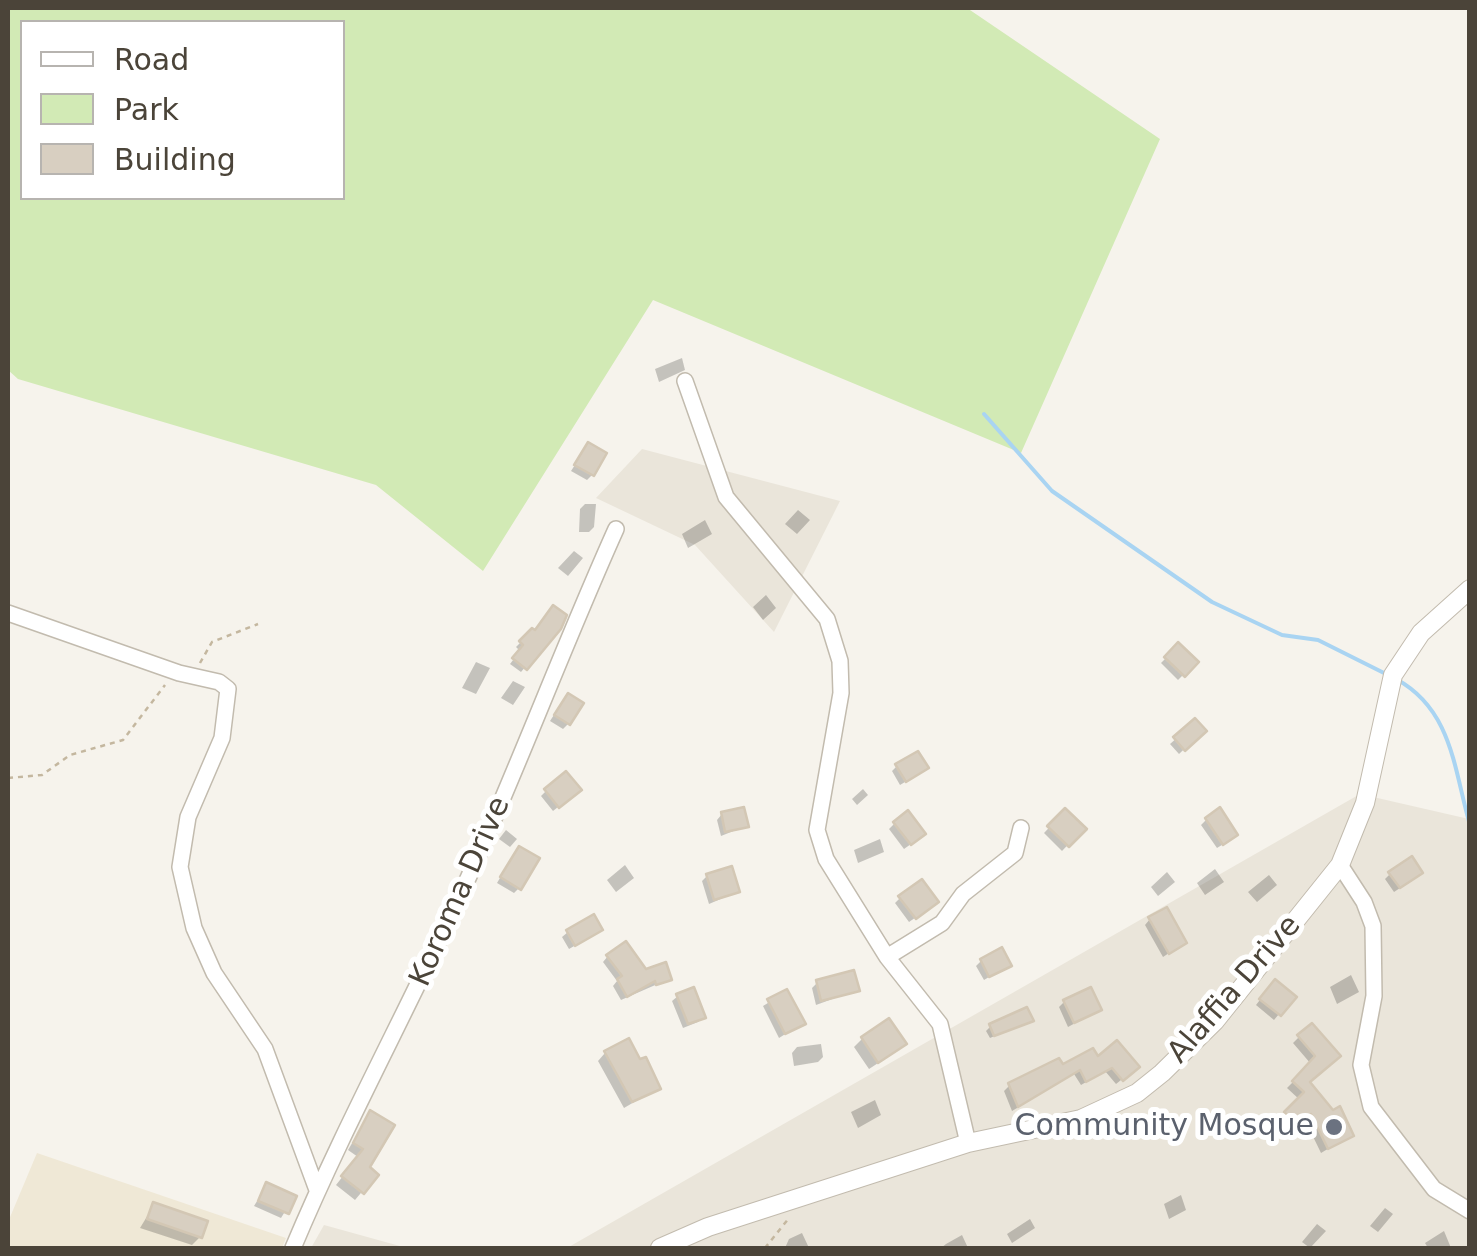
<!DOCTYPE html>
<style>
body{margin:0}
#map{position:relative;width:1477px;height:1256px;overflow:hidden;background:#f6f3ec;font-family:"DejaVu Sans",sans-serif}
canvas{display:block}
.frame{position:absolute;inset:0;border:10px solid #4b4439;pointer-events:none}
.legend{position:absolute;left:20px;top:20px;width:325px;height:180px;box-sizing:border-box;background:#fff;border:2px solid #b7b4b0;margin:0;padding:12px 18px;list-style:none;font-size:30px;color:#4b4439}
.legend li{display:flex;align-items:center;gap:20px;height:50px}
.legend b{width:50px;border:2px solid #b7b4b0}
</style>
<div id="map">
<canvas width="1477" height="1256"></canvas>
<div class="frame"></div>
<ul class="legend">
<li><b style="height:12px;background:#fff"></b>Road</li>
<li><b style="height:28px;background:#d2eab5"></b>Park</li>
<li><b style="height:28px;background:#d8cfc1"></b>Building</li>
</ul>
</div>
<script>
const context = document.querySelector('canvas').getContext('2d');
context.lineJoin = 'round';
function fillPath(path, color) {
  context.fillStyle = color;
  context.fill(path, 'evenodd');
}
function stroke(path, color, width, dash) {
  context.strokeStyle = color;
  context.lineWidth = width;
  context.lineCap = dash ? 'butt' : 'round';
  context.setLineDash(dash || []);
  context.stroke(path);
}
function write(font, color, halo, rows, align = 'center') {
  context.font = font + ' "DejaVu Sans",sans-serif';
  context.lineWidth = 10;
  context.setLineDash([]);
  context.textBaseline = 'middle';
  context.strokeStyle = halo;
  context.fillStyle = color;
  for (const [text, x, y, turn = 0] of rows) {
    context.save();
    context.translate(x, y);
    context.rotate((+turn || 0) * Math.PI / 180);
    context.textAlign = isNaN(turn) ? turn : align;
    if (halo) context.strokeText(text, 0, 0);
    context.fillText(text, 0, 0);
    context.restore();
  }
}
fillPath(new Path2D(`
 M642 449 840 501 774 632 695 545 596 498Z
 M1360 794 1469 819V1248H567Z
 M324 1225 407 1248H311Z`), '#eae5da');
fillPath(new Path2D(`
 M37 1153 286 1238 282 1248H8V1222Z`), '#efe8d6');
fillPath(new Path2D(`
 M8 8H967L1160 139 1021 453 653 300 483 571 376 485 18 379 8 370ZM22 22H342V198H22Z`), '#d2eab5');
fillPath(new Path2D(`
 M682 358 685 370 659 382 655 369Z
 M588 445 592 475 587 480 571 471Z
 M585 504H596L594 527 589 532H579L580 509Z
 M798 510 810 520 797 534 785 524Z
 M705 520 712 534 688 548 682 534Z
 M574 551 583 558 568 576 558 568Z
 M766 595 776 608 763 620 753 607Z
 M558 628 521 672 510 664 520 651 516 647 532 631Z
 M1178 646 1196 662 1178 680 1161 663Z
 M476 662 490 668 476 694 462 688Z
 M513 681 525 687 513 705 501 698Z
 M563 701 568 724 563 729 550 721Z
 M1195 722 1203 731 1179 754 1170 744Z
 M897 766 920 773 900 785 892 771Z
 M863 789 868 795 857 805 852 799Z
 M546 791 573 795 553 811 541 796Z
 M1065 811 1083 829 1062 851 1044 833Z
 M722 814 746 826 721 836 717 820Z
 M1206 820 1230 840 1217 848 1201 825Z
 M894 824 918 839 904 849 889 829Z
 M506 830 517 839 510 847 499 839Z
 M880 839 884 852 858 863 854 850Z
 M514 854 519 888 514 893 497 883Z
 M625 865 634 878 616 892 607 880Z
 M1215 869 1224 882 1205 895 1197 883Z
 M1167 872 1175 882 1158 896 1151 887Z
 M1390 874 1415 878 1394 892 1385 879Z
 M1269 875 1277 885 1257 902 1248 892Z
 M707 876 737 892 709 904 702 881Z
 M900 898 931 907 909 922 895 903Z
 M1150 919 1184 943 1163 957 1145 925Z
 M568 932 595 934 569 949 562 937Z
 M608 956 645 972 669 979 621 1000 613 986 617 981 603 962Z
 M981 961 1009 965 984 980 976 966Z
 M1351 975 1359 992 1337 1004 1330 987Z
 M817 983 857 990 816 1005 812 988Z
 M1270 987 1293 997 1274 1020 1256 1005Z
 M786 992 803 1023 779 1038 763 1006Z
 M678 996 703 1017 698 1022 683 1028 672 1001Z
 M1064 1002 1099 1010 1068 1027 1059 1007Z
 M1031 1020 990 1038 986 1031 990 1027Z
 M1299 1037 1337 1056 1307 1082 1351 1135 1321 1153 1304 1118 1290 1131 1279 1120 1300 1100 1287 1088 1311 1064 1293 1043Z
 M862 1039 895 1052 869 1069 854 1047Z
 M821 1044 823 1057 818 1062 794 1066 792 1053 797 1047Z
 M605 1053 658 1088 624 1108 598 1061Z
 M1097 1060 1131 1072 1116 1084 1105 1071 1081 1085 1074 1074 1012 1111 1004 1091 1010 1085Z
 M875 1100 881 1115 858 1128 851 1112Z
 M370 1113 367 1168 376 1175 355 1200 336 1185 358 1157 348 1150Z
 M267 1185 294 1197 281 1218 254 1206Z
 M1181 1195 1186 1210 1169 1219 1164 1204Z
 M154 1205 200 1237 192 1245 140 1228Z
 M1385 1208 1393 1214 1378 1232 1370 1226Z
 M1030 1219 1035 1228 1012 1243 1007 1234Z
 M1317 1224 1326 1231 1310 1248 1302 1242Z
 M1444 1231 1451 1248H1428L1425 1243Z
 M802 1233 809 1248H785L789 1239Z
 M962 1235 968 1248H941L946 1244Z`), '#0003');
stroke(new Path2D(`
 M984 414 1052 491 1212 602 1282 635 1318 640 1388 675
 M1396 679C1453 710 1454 771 1470 825`), '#a9d4f2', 4);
const building = new Path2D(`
 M588 442 607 453 594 476 574 465Z
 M553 605 567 615 561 629 527 670 512 658 523 645 519 641 532 628 535 630Z
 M1178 642 1199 662 1185 677 1164 657Z
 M568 693 584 703 570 725 554 715Z
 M1195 718 1207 731 1185 751 1173 737Z
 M918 751 929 768 906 782 895 764Z
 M566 771 582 790 559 808 544 789Z
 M744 807 749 827 725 832 721 812Z
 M1220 807 1238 835 1223 845 1205 818Z
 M1065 808 1087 829 1069 847 1047 826Z
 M908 810 926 834 911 845 893 822Z
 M519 846 540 858 521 890 500 877Z
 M1412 856 1423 873 1400 888 1388 872Z
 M732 866 740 892 714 900 706 874Z
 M922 879 939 902 916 919 898 896Z
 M1167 907 1187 943 1169 954 1148 917Z
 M594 914 603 930 575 946 566 930Z
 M626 941 646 969 666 962 672 980 656 985 655 981 627 997 617 979 622 976 606 955Z
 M1002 947 1012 966 989 977 980 959Z
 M854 970 860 991 821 1001 816 980Z
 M1275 979 1297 997 1281 1016 1259 999Z
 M694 987 706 1018 688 1024 676 994Z
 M1091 987 1102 1010 1074 1023 1063 1000Z
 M787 989 806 1024 785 1034 767 999Z
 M1027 1007 1034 1021 994 1036 989 1024Z
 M889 1018 907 1044 878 1063 861 1037Z
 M1312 1023 1341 1056 1310 1082 1333 1110 1340 1106 1354 1136 1328 1149 1311 1114 1298 1126 1284 1112 1304 1092 1292 1081 1315 1056 1297 1035Z
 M629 1038 640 1059 646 1057 661 1089 632 1102 604 1051Z
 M1117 1040 1140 1067 1123 1081 1112 1068 1086 1082 1080 1070 1018 1107 1008 1083 1059 1058 1063 1064 1093 1048 1098 1056Z
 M370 1110 395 1125 370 1167 379 1175 364 1194 341 1176 363 1149 353 1143Z
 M266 1182 297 1196 289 1214 258 1201Z
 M153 1202 208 1221 202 1238 147 1219Z`);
fillPath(building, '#d8cfc1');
stroke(building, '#d3c7b4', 2.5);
const minor = new Path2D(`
 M685 381 726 497 827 619 840 661 841 693 817 830 826 859 887 957 940 1024 968 1143
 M8 613 179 673 219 682 228 689 222 738 188 817 180 867 194 928 214 973 265 1049 317 1190
 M1340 865 1364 902 1373 926 1374 996 1361 1065 1371 1107 1434 1189 1470 1211
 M887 957 942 923 963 894 1015 853 1021 828
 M293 1248C345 1124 409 1008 465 885 518 768 563 647 616 529`);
const tertiary = new Path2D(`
 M660 1248 708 1227 968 1143 1081 1119 1137 1093 1162 1073 1215 1021 1340 865 1365 803 1393 675 1421 633 1470 589`);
stroke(minor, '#c2bbae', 18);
stroke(tertiary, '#c2bbae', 20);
stroke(new Path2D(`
 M200 663 212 642 258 624
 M8 778 42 775 70 755 123 740 165 685
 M765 1248 789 1218`), '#c4b79f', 2.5, [5, 5]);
stroke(minor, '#fff', 15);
stroke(tertiary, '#fff', 18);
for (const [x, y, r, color] of [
 [1334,1127,10,"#6b7280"]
]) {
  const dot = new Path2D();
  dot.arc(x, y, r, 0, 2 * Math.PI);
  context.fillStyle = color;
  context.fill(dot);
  stroke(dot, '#fff', 4);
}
write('30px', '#4b4439', '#fff', [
 ["Koroma Drive",461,892,-66],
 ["Alaffia Drive",1235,990,-49]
]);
write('30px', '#5b616d', '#fff', [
 ["Community Mosque",1314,1127]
], 'right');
</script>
